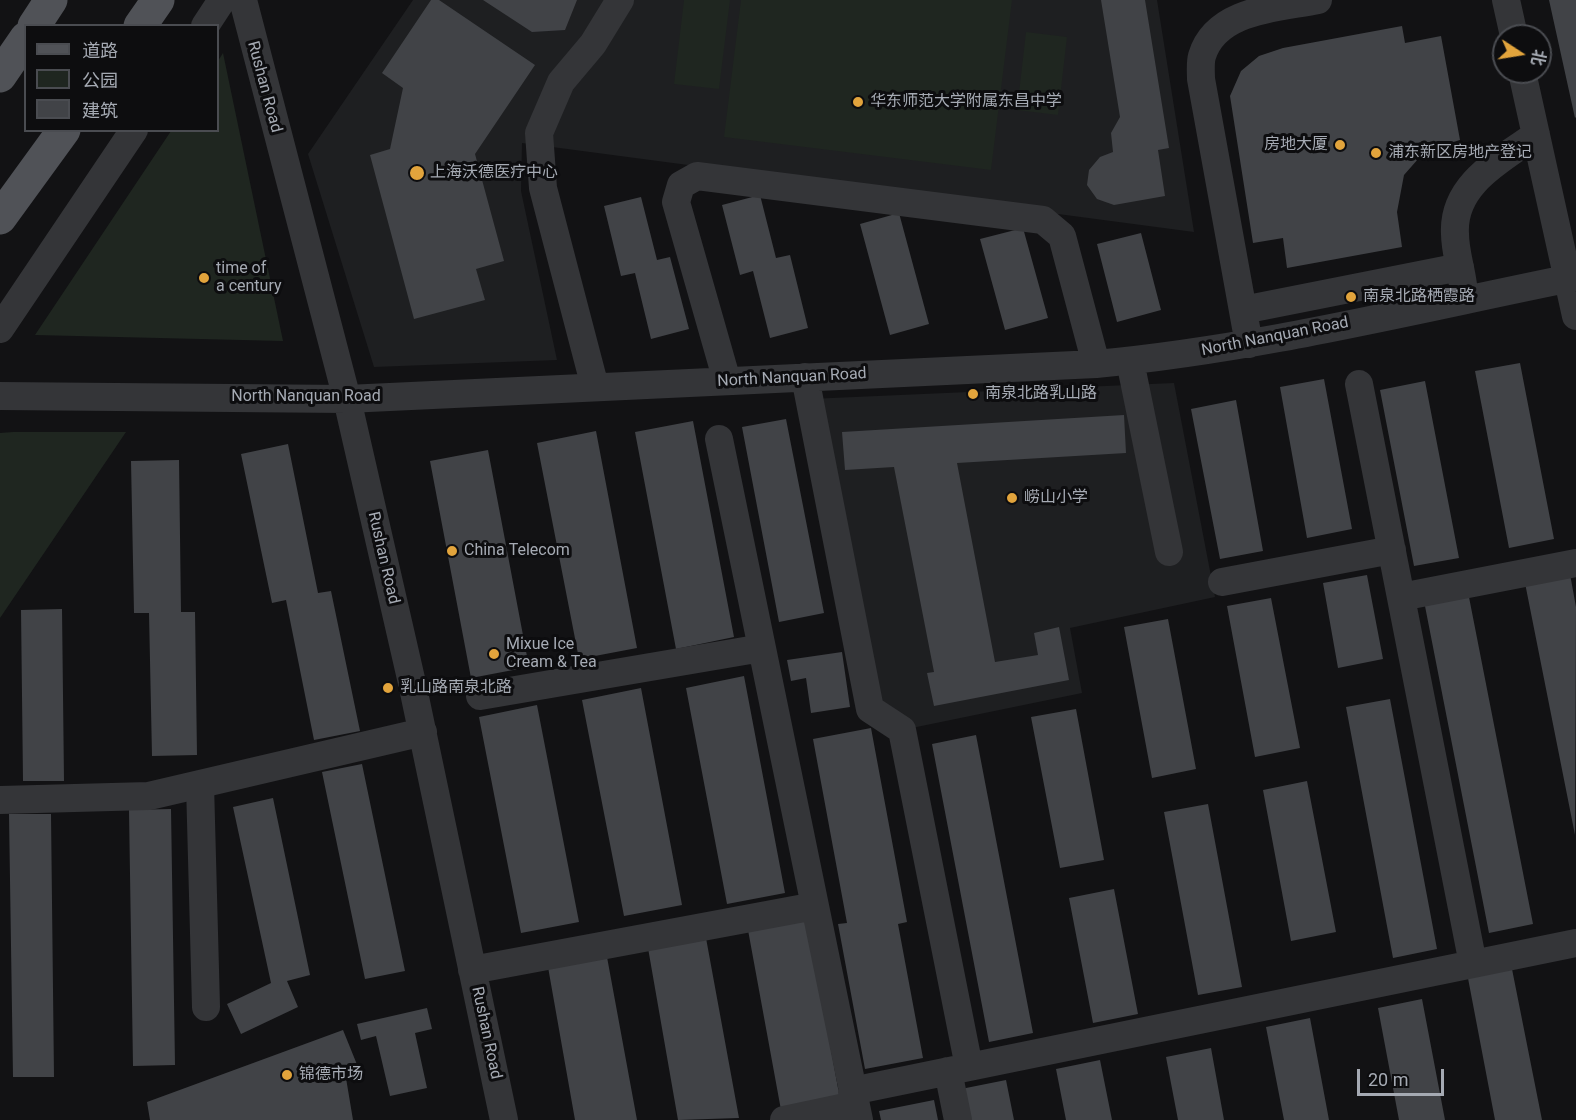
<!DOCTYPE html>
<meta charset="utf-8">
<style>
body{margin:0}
#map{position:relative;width:1576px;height:1120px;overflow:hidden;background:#121214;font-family:Roboto,"Noto Sans SC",sans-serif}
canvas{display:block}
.legend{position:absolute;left:24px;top:24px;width:195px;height:108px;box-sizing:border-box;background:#0d0d0f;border:2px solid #4a4c51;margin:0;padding:8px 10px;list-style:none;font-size:18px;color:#a5aab3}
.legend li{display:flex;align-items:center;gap:12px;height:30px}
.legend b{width:30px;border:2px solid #4a4c51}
.north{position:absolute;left:1492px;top:24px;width:60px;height:60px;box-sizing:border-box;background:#0d0d0f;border:2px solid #4a4c51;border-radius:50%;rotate:102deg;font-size:16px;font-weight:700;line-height:24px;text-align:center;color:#a5aab3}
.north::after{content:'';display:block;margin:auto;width:21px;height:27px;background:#e2a43c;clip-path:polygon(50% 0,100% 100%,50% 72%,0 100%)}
.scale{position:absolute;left:1357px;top:1069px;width:87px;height:27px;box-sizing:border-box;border:3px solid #a5aab3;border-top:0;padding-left:8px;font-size:18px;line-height:21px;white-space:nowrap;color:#a5aab3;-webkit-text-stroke:4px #0d0d0f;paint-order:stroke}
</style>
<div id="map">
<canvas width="1576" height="1120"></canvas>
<ul class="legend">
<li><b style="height:8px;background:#505257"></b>道路</li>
<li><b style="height:16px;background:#1f2620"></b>公园</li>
<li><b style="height:16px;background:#414347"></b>建筑</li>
</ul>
<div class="north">北</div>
<div class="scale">20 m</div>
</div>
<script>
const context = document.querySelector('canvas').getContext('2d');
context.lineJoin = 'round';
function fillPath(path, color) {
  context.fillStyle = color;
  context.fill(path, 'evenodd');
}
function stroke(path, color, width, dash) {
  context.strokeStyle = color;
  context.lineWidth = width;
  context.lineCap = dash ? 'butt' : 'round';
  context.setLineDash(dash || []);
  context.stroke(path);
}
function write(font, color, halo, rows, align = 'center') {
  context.font = font + ' Roboto,"Noto Sans SC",sans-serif';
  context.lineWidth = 6;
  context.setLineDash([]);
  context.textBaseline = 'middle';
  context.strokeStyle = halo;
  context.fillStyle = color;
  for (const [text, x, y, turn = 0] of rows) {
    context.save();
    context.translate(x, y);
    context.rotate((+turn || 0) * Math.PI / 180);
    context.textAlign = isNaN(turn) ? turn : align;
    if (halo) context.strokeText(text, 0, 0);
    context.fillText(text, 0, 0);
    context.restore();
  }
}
fillPath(new Path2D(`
 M413 0H1157L1194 232 522 143 521 191 557 360 374 367 308 154Z
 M1174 383 1215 597 1070 628 1082 693 902 730 870 709 809 399Z`), '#1e1f21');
fillPath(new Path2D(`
 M684 0H730L719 89 674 84Z
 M741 0H1012L991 170 724 137Z
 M1026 32 1067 37 1058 115 1017 110Z
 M223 53 283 341 35 335 171 131 218 130V61Z
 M13 432H126L0 618V433Z`), '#1f2620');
fillPath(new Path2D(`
 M431 0H439L535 65 475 154 504 261 476 269 485 300 414 319 370 155 390 149 403 88 382 73Z
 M483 0H577L565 30 532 32Z
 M1101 0H1145L1169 148 1158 150 1165 196 1114 205 1097 199 1087 185 1089 170 1100 157 1113 152 1111 133 1120 117Z
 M1549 0H1576V117L1575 118Z
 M1402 26 1405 43 1441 36 1460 140 1426 150 1404 175 1397 212 1402 247 1287 268 1283 238 1253 243 1230 96 1241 71 1259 56 1283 48Z
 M760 195 776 258 790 255 808 328 770 338 753 271 740 275 722 205Z
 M641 197 657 260 670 257 689 329 651 339 635 273 621 276 604 206Z
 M899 213 929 324 890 335 860 224Z
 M1023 228 1048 318 1005 330 980 239Z
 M1141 233 1161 310 1117 322 1097 244Z
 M1520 363 1554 539 1509 548 1475 371Z
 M1324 379 1352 529 1307 538 1280 387Z
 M1425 381 1459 558 1414 566 1380 390Z
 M1236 400 1263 551 1220 559 1191 409Z
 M1124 415 1126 453 957 463 995 662 1038 655 1034 633 1059 627 1069 680 934 706 927 673 934 672 894 467 845 470 842 432Z
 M786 419 824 613 779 622 742 427Z
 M693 421 734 637 676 649 635 432Z
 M596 431 637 648 579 659 537 443Z
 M288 444 318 593 331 591 360 731 314 740 286 600 272 603 241 454Z
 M488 450 529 667 471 678 430 461Z
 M179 460 181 612H195L197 755 152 756 149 613H134L131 461Z
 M1570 574 1576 607 1575 835 1525 583Z
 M1367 575 1383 659 1338 668 1323 583Z
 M1468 592 1533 924 1489 933 1424 601Z
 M1271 598 1300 748 1255 757 1227 606Z
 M62 609 64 781H23L21 610Z
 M1168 619 1196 769 1152 778 1124 627Z
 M842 652 850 707 811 713 806 678 791 681 787 660Z
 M744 676 785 893 727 904 686 688Z
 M641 688 682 905 624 916 582 700Z
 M1390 699 1437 949 1393 958 1346 707Z
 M537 705 579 922 521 933 479 717Z
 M1076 709 1104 860 1060 868 1031 717Z
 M871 728 907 922 898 924 923 1058 865 1069 838 924 847 923 813 739Z
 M976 735 1033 1033 989 1042 932 744Z
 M362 764 405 971 365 979 322 772Z
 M1307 781 1336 932 1291 941 1263 790Z
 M273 798 310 975 287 981 298 1007 241 1034 227 1004 271 983 233 807Z
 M1208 804 1242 987 1198 995 1164 812Z
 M171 809 175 1065 133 1066 129 810Z
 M9 814H51L54 1077H13Z
 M1114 889 1138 1014 1093 1023 1069 898Z
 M807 919 840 1099 781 1110 748 930Z
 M706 938 739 1118 678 1120 648 948Z
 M607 957 637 1120H575L548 967Z
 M1511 964 1542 1120H1495L1467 973Z
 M1422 999 1445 1120H1399L1378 1008Z
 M427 1008 432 1029 415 1033 427 1088 390 1096 376 1036 361 1040 357 1024Z
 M1310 1018 1329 1120H1284L1266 1027Z
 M343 1030 360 1072 346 1078 353 1120H150L147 1102Z
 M1211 1048 1224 1120H1178L1166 1057Z
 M1100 1060 1112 1120H1066L1056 1069Z
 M1006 1080 1014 1120H967L961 1089Z
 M934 1100 938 1120H881L879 1111Z`), '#414347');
stroke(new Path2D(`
 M243 0 347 399 412 683 504 1120
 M1506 0 1514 36
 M205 26 222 0
 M1522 72 1576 316
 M1463 285C1461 268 1455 251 1455 234 1452 184 1501 160 1536 135
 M1243 310 1460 267
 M0 329 134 130
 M1249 344 1201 79C1201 73 1200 63 1202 56 1216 9 1279 8 1318 0
 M1130 361 1169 552
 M805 377 870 709 902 730 969 1067 1576 943
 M727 381 676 202 681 185 697 176 1043 220 1062 236 1096 364
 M1359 384 1473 964
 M595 387 543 188 539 133 561 82 593 44 620 0
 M0 396 347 399 1096 364C1258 349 1417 309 1576 277
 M719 439 859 1120
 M1222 582 1392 550
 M1401 597 1576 563
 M480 696 762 648
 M200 784 206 1007
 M0 800 149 796 423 732
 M472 970 815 906
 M948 1071 958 1120
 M852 1091 969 1067
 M784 1120 855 1105`), '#343538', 28);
stroke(new Path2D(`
 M34 26 51 0
 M140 26 158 0
 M0 76 26 38
 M0 218 64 130`), '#505257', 33);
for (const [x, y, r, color] of [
 [858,102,6,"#e2a43c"],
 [1340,145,6,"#e2a43c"],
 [1376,153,6,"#e2a43c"],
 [417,173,8,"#e2a43c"],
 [204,278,6,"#e2a43c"],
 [1351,297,6,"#e2a43c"],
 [973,394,6,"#e2a43c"],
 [1012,498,6,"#e2a43c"],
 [452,551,6,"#e2a43c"],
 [494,654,6,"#e2a43c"],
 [388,688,6,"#e2a43c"],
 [287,1075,6,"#e2a43c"]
]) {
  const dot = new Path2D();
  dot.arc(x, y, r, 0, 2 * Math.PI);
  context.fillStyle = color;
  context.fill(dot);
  stroke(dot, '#0d0d0f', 2);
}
write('16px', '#a5aab3', '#0d0d0f', [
 ["Rushan Road",264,87,75],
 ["North Nanquan Road",1275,337,-11],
 ["North Nanquan Road",792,378,-3],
 ["North Nanquan Road",306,397],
 ["Rushan Road",383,558,77],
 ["Rushan Road",486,1033,78]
]);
write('16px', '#a5aab3', '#0d0d0f', [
 ["华东师范大学附属东昌中学",870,102],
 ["房地大厦",1328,145,"right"],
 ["浦东新区房地产登记",1388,153],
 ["上海沃德医疗中心",430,173],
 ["time of",216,269],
 ["a century",216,287],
 ["南泉北路栖霞路",1363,297],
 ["南泉北路乳山路",985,394],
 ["崂山小学",1024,498],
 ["China Telecom",464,551],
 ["Mixue Ice",506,645],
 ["Cream & Tea",506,663],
 ["乳山路南泉北路",400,688],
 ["锦德市场",299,1075]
], 'left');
</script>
